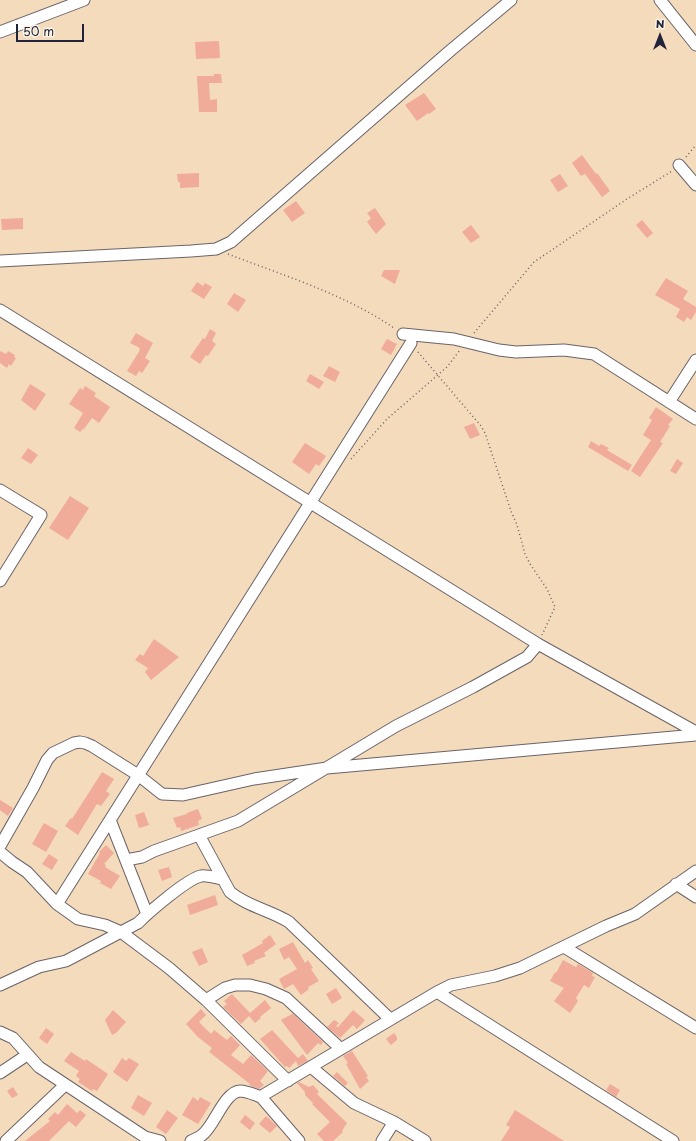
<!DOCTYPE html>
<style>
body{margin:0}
#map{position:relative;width:696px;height:1141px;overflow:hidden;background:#f3dbbc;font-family:"Playpen Sans",sans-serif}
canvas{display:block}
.north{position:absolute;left:640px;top:16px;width:40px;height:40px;-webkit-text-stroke:3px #fcf5e5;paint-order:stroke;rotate:0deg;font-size:11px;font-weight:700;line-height:16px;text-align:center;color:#22223b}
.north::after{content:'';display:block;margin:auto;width:14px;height:18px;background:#22223b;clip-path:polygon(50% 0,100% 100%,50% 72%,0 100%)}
.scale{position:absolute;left:16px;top:24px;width:68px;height:18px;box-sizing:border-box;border:2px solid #22223b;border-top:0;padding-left:5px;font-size:12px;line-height:14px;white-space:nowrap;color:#22223b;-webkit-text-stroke:3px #fcf5e5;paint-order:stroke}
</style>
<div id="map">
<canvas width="696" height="1141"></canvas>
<div class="north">N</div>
<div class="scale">50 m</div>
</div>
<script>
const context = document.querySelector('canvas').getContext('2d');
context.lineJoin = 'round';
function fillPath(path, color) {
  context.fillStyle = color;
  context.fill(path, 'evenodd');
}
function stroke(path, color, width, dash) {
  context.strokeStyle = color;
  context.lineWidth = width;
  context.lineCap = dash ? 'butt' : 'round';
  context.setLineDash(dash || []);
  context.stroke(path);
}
fillPath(new Path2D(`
 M219 41 220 58 196 59 195 42Z
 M214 74H221L222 83H209L210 100 217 99V112H199L197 76H214Z
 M424 93 436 109 429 114 428 113 417 121 405 105Z
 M582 155 596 174 597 173 610 191 602 197 585 174 581 176 572 163Z
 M199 173V187L180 188V182H178L177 174Z
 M560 174 568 186 558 192 550 180Z
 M296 201 305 213 292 222 283 210Z
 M375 208 386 224 376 234 367 222 371 218 367 213Z
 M23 218V229L2 230 1 219Z
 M642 220 653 233 647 238 636 225Z
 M471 225 480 237 471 243 462 232Z
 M384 270H400L395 284 381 276Z
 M666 278 688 291 683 299 696 307V312L691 320 687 317 684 322 676 317 680 309 655 295Z
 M197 282 203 286 205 283 212 287 204 299 191 291Z
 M234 293 246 300 238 312 227 304Z
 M210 329 216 333 212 341 216 344 208 356 206 355 200 364 190 357 203 338 205 339Z
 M136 333 153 343 145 358 150 361 142 373 139 371 136 376 127 371 140 350H139L140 348 130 343Z
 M387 339 397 344 391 355 381 349Z
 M0 351 6 354 8 351 15 355 14 357 16 358 11 366 9 364 7 368 0 363Z
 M329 366 340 372 335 382 323 376Z
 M310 374 324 382 319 389 306 381Z
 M30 384 46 394 35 411 21 400Z
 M85 386 96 393 94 396 110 407 99 423 92 418 84 429H83L80 432 74 428 83 413 69 404 80 388 83 390Z
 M656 407 673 419 668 425 670 426 660 442 663 443 640 477 631 471 651 440 643 435 652 420 649 418Z
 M474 423 480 435 470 439 464 427Z
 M591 441 599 446 601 444 609 448 607 450 632 465 628 471 588 447Z
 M305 443 326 456 319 466 316 464 309 474 292 462Z
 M28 448 38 455 31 464 21 458Z
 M677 459 683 463 676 474 670 471Z
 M70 496 89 508 68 540 49 528Z
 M154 639 179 657 151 680 145 672 148 668 135 660 140 654 143 656Z
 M102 772 114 779 106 791 110 794 101 806 97 804 78 835 65 826 71 818 72 819Z
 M0 800 13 808 8 816 0 810Z
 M198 809 202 819 198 821 199 825 181 831 180 827 177 828 173 818 187 814V813Z
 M144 812 149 825 139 828 135 815Z
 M44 823 58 831 46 852 32 844Z
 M106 845 114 853 104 864 106 865 105 867 120 876 111 889 100 883 101 881 88 874 100 853 99 852Z
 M49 854 58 860 52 870 42 864Z
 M169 867 172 877 162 881 158 870Z
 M215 895 218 905 190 915 187 905Z
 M270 935 276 944 264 953 266 956 254 961 255 963 247 966 242 955 263 943 262 941Z
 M293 942 305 963 308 960 313 968 311 969 319 981 308 987 309 989 301 995 293 984 284 989 279 979 297 969 289 957 284 960 279 949Z
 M202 948 208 962 199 966 192 952Z
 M563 960 576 967 578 964 593 973 592 976 595 977 589 988 584 985 576 998 578 1001 570 1013 554 1001 564 988 550 981 555 972 556 973Z
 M336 988 342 998 332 1004 326 994Z
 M232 994 250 1013 265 1000 271 1008 260 1017 261 1018 255 1023 249 1016 241 1024 223 1007 227 1004 224 1001Z
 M201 1009 206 1015 199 1022 211 1034 214 1030 227 1040 231 1036 240 1045 231 1055 243 1064 251 1055 268 1071 260 1081 264 1085 259 1089 249 1085 250 1084 213 1055 209 1052 212 1048 198 1037 186 1024Z
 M113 1010 126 1022 116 1033 112 1035 105 1020Z
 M353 1010 365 1020 357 1029 353 1025 340 1038 327 1027 334 1020 339 1023 336 1026 338 1027Z
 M292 1014H293L323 1042 321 1045 318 1043 307 1055 281 1020Z
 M46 1028 54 1034 47 1044 39 1038Z
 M272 1030 298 1058 303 1054 308 1061 298 1066 296 1061 289 1068 287 1066 285 1067 260 1039Z
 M394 1033 397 1037V1040L391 1045 386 1039Z
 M352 1051 368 1076 366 1077 369 1081 360 1089 346 1064 348 1063 343 1056Z
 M71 1052 85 1061 86 1059 108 1074 97 1091 93 1089 92 1091 78 1082 80 1079 76 1076 79 1071 64 1061Z
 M122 1058 126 1061 129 1058 139 1064 127 1082 113 1072Z
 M337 1072 348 1083 345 1086 333 1076Z
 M299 1082 309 1087 313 1085 319 1092 317 1094 347 1123 342 1131 343 1132 333 1141H324L317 1134 330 1122 312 1104 313 1103 305 1095V1092L297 1083Z
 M610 1084 620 1090 616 1097 606 1090Z
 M13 1087 18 1095 12 1098 7 1091Z
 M138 1095 152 1103 144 1116 131 1108Z
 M193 1097 198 1101 200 1097 211 1103 198 1124 182 1115Z
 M67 1104 77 1113 80 1110 86 1115 76 1127 69 1121 49 1141H25L50 1121 48 1119 55 1112 58 1115Z
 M167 1110 178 1118 166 1134 156 1127Z
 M515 1110 537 1124 564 1141H501L510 1127 506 1125Z
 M245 1115 255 1123 250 1130 240 1122Z
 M266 1116 277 1126 270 1133 259 1124Z`), '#f1ab99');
const minor = new Path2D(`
 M660 0 696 45
 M0 32 84 0
 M679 165 696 185
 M0 261 191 251 216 249 231 242 451 50 511 0
 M0 310 538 644 696 732
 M403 334 454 339 499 350 516 352 564 350 594 354 696 419
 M669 402 696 360
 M0 490 41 515 0 581
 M110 820 147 914
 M199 835 230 892C248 907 270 910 289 922L390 1019
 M0 846 33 788 47 760 53 753 74 743 80 742 85 743 92 746 138 775 162 794 183 795 254 779 327 768 696 735
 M0 852 12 862 27 872 57 904 78 919 105 925 121 932 169 968 206 1000 288 1081
 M126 860 142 857 154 851 238 821 396 726 473 687 527 657 538 644
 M676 884 696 897
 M57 904 411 343
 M564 947 696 1028
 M0 985 39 967 66 961 138 923C149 912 187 879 201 876 207 875 216 878 223 879
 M437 992 673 1141
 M206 1000 225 988 235 985H250L266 989 286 998 341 1049
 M0 1032 13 1038 39 1067 145 1137 160 1141
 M311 1067 354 1103 394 1122 425 1141
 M0 1073 27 1055
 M261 1097 265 1094 437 992 451 985 495 976 520 968 606 926 635 914 696 871
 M6 1141 65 1085
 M191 1141C194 1139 199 1138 202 1135 214 1127 224 1092 240 1091 247 1091 255 1095 261 1097L299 1141
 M382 1141 394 1122`);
stroke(minor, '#6b6368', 13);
stroke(new Path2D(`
 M686 157 696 145
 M228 254C285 276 344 294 394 328
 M474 333 534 262 627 199 672 171
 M418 352 481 426 485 433 511 511 517 525 525 554 530 564 547 589 555 607 542 635
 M351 459 387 419 447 367 460 350`), '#6b6368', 1.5, [1, 3]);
stroke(minor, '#fff', 11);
</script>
